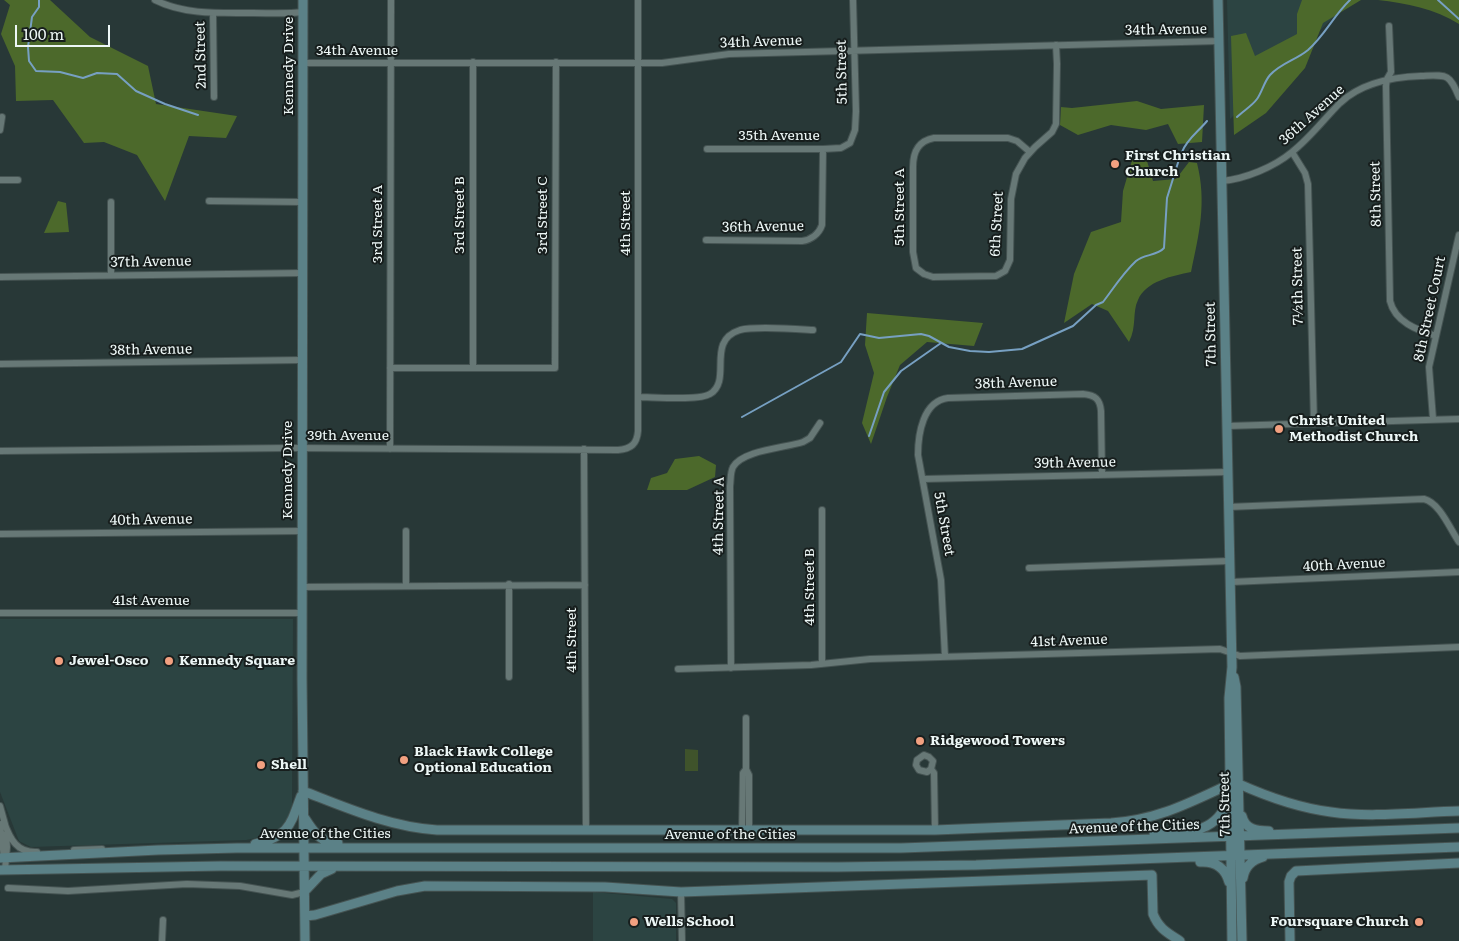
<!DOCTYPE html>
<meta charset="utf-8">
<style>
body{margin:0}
#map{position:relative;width:1459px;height:941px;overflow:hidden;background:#283837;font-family:Literata,serif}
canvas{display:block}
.scale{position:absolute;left:15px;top:25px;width:95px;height:22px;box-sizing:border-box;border:2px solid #edf7f6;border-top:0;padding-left:6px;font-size:15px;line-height:18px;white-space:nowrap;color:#edf7f6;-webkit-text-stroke:4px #171e1d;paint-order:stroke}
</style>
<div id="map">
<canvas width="1459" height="941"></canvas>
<div class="scale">100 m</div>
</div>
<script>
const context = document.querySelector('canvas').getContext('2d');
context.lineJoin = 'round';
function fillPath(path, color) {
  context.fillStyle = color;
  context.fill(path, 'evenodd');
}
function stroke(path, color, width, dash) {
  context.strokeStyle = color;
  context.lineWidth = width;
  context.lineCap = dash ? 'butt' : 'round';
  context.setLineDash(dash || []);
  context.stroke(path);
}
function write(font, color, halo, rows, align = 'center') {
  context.font = font + ' Literata,serif';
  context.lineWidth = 4;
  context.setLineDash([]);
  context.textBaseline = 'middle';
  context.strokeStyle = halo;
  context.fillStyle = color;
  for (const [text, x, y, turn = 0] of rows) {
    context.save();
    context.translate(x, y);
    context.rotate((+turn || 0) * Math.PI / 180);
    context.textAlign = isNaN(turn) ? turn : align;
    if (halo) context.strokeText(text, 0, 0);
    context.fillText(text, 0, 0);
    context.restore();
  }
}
fillPath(new Path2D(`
 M1227 0H1351L1230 119Z
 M0 619H293L292 805 286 822 274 834 246 840 31 847 19 841 0 792Z
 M593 892 672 899 676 903V941H593Z`), '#2c4442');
fillPath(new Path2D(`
 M685 749 698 750V771H685Z`), '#3f532b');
fillPath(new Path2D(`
 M4 0H50L90 37 148 66 156 104 237 116 226 138 189 136 165 201 137 155 104 142 84 143 53 100 16 101 15 66 1 34 10 5Z
 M1302 0H1361L1323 23 1305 68 1266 113 1234 135 1231 36 1246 33 1255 56 1297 34V14Z
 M1378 0H1459V24C1435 9 1406 3 1378 0Z
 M1137 101 1161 109 1204 105 1202 142 1178 144 1168 124 1146 130 1111 125 1078 135 1060 125 1061 107 1072 108Z
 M1133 157 1147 161 1153 181 1176 179 1189 162 1197 163C1207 203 1199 234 1191 272 1172 276 1146 281 1138 300 1132 312 1137 326 1129 342L1108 311 1092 304 1064 323 1074 274 1091 232 1121 222 1123 191Z
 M58 201 66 203 69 232 44 233Z
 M867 313 983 323 974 346 927 342 900 365 887 397 871 444 862 423 874 373 865 345Z
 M699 456 716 465 715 477 687 490H647L651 478 667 473 675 459Z`), '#4c692b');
stroke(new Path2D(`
 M39 0V7L32 17 28 47 29 61 36 71 60 72 83 78 97 73 117 74 136 91 165 104 198 115
 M1438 0 1459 19
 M1237 117C1243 111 1252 106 1257 99 1262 92 1264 82 1270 75 1281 63 1296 60 1308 50 1325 35 1334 15 1350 0
 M1182 152C1187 139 1198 132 1207 121
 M742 417 841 362 860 334 879 338 921 334 929 336 949 347 970 351 989 352 1022 349 1073 326 1096 305 1103 302C1113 289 1123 273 1136 261 1144 254 1157 256 1164 248L1167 198 1181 153
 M869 436 884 392 901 371 941 343`), '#77a0c2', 2);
const street = new Path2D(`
 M155 0C185 15 220 13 253 13 270 13 287 14 303 12
 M213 13 214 97
 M1389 26 1391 72 1387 79 1386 86 1390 301C1395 322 1417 330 1436 336
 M303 63H662L729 54 1219 41
 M0 130 2 117
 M707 149H823L841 148 850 143 855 130 856 111 853 0
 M1030 152 1017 141 1008 138H934C918 141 913 152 913 167V252L916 268 924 274 933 277 996 276 1005 271 1010 260 1011 199 1016 174 1025 158 1035 147 1052 132 1056 124 1057 64 1056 45
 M1292 152 1305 173 1308 184 1314 424
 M0 180H18
 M1222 181C1245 179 1274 167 1292 152 1310 138 1324 119 1340 103 1362 82 1393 77 1421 76 1447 75 1449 73 1459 97
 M209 201 302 202
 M111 202V275
 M706 240 802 241C811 240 819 234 822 225L823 149
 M0 277 303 273
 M0 364 302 360
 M473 367V62
 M390 368H555L556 62
 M638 397C653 397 699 401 710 394 733 380 705 341 740 330 755 326 796 329 813 330
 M1433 419 1429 367 1459 235
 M1227 426 1459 419
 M390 449 391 0
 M584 449 586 831
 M0 451 290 448 618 450C631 449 637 444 638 431V0
 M923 479 1228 472
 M1228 507 1424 499C1440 503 1450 529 1459 542
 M822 510V664
 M406 531V586
 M0 534 302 531
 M1029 568 1229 561
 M1231 582 1459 572
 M509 584V677
 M302 587 585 585
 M0 613H302
 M945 657 941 580 918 455C918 434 923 401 948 398L1083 394C1095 395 1100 399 1101 411L1102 475
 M731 668 730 486C731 480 730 473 733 467 743 450 785 448 803 442L810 438 820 423
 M678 669 811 665 870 659 1220 649 1240 656 1459 647
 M746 769V718
 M931 769 927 772 919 770 916 765 917 760 924 755 929 757 933 761 931 769 934 773 935 830
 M0 806 5 824
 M4 822C10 839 17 853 37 852
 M0 824 4 858
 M742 831 743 773 746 769 749 775V831
 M74 850 102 849
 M5 870 7 847 6 834
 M8 888 68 891 187 884 240 886 292 895 304 892
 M681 892 682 941
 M162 941 163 920`);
const secondary = new Path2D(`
 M303 0 302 678 305 941
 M1218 0 1232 667 1229 698 1232 941
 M1234 677 1236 687 1242 941
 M303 791C347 808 390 827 437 830H935L1111 823C1157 820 1189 803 1230 784H1239C1268 797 1300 808 1331 812 1372 818 1418 812 1459 811
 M1242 816C1245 829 1256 831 1269 831
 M304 817C313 831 320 843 338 843
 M1154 834C1185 832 1216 835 1228 800
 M255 844C289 836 290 826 301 796
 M0 858 158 850 237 848H901L1459 828
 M1200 862C1215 861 1225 867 1229 882
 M0 870 220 866 838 867 976 865 1459 847
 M1243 878C1245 866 1252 860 1263 857
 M304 892 321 874 332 869
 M305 916 315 915 397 891 425 886 605 887 681 892 1152 875 1153 914C1159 929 1168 933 1180 941
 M1290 941 1289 882 1291 876 1296 871 1459 863`);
stroke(street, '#455352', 8);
stroke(secondary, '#455352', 11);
stroke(street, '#677876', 6);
stroke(secondary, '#5b8187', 9);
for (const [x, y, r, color] of [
 [1115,164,5,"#f2a080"],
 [1279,429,5,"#f2a080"],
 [59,661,5,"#f2a080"],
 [169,661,5,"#f2a080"],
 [920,741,5,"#f2a080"],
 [404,760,5,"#f2a080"],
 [261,765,5,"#f2a080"],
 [634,922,5,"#f2a080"],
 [1419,922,5,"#f2a080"]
]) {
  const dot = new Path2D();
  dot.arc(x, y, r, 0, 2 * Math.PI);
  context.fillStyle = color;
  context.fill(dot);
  stroke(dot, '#171e1d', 2);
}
write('14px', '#edf7f6', '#171e1d', [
 ["34th Avenue",1166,30,-1],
 ["34th Avenue",761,42,-2],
 ["34th Avenue",357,51],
 ["2nd Street",201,55,-91],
 ["Kennedy Drive",289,66,-90],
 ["5th Street",842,72,-91],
 ["36th Avenue",1312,115,-42],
 ["35th Avenue",779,136],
 ["8th Street",1376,194,-91],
 ["5th Street A",900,207,-90],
 ["3rd Street B",460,215,-90],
 ["3rd Street C",543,215,-90],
 ["4th Street",626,223,-90],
 ["3rd Street A",378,224,-90],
 ["6th Street",997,224,-87],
 ["36th Avenue",763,227,-1],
 ["37th Avenue",151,262,-1],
 ["7½th Street",1298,286,-91],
 ["8th Street Court",1430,309,-78],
 ["7th Street",1211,334,-91],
 ["38th Avenue",151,350,-1],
 ["38th Avenue",1016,383,-2],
 ["39th Avenue",348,436],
 ["39th Avenue",1075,463,-1],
 ["Kennedy Drive",288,470,-90],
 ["4th Street A",719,516,-89],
 ["40th Avenue",151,520,-1],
 ["5th Street",944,524,80],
 ["40th Avenue",1344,565,-3],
 ["4th Street B",810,587,-90],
 ["41st Avenue",151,601],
 ["4th Street",572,640,-90],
 ["41st Avenue",1069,641,-2],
 ["7th Street",1225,804,-91],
 ["Avenue of the Cities",1134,827,-2],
 ["Avenue of the Cities",325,834],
 ["Avenue of the Cities",730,835]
]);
write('bold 14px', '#edf7f6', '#171e1d', [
 ["First Christian",1125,156],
 ["Church",1125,172],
 ["Christ United",1289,421],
 ["Methodist Church",1289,437],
 ["Jewel-Osco",69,661],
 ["Kennedy Square",179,661],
 ["Ridgewood Towers",930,741],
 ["Black Hawk College",414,752],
 ["Optional Education",414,768],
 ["Shell",271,765],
 ["Wells School",644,922],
 ["Foursquare Church",1409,922,"right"]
], 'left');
</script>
